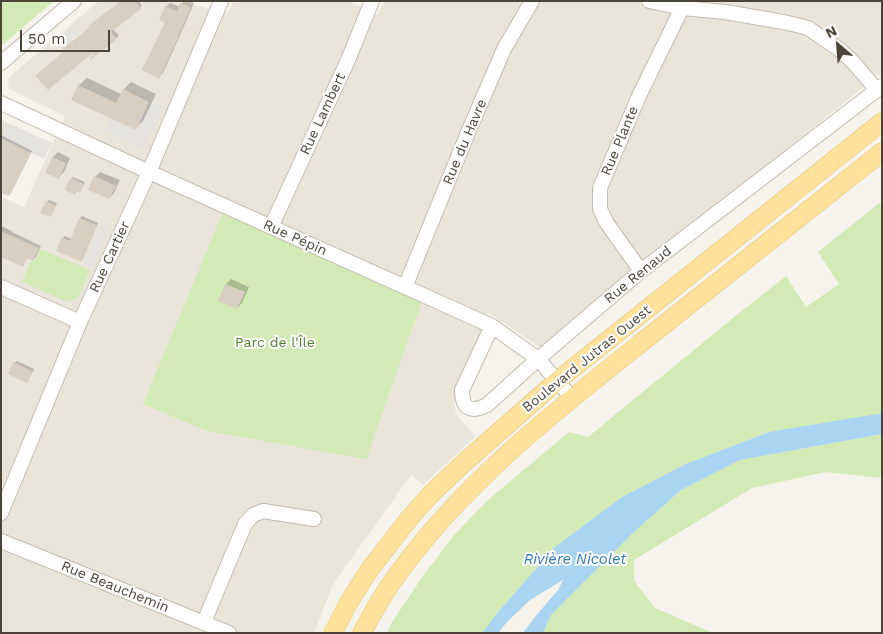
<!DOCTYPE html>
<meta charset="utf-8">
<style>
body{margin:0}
#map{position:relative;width:883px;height:634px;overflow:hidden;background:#f6f3ec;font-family:"Work Sans",sans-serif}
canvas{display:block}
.frame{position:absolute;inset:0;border:2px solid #4b4439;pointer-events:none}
.north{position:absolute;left:813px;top:20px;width:50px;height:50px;-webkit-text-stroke:4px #fff;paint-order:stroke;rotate:333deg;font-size:14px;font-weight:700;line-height:20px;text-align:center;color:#4b4439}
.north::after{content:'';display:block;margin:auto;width:18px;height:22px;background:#4b4439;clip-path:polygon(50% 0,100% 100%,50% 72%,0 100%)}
.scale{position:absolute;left:20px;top:30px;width:90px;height:22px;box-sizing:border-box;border:2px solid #4b4439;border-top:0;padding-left:6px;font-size:15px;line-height:18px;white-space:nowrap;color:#4b4439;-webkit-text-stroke:4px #fff;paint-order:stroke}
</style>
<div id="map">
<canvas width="883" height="634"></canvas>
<div class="frame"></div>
<div class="north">N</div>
<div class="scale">50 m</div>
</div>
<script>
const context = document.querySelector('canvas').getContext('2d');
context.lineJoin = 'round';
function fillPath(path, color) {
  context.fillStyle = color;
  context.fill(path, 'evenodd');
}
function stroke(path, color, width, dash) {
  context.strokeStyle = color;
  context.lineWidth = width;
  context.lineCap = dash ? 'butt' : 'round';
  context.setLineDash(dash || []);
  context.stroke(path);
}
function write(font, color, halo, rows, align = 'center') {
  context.font = font + ' "Work Sans",sans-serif';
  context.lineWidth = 4;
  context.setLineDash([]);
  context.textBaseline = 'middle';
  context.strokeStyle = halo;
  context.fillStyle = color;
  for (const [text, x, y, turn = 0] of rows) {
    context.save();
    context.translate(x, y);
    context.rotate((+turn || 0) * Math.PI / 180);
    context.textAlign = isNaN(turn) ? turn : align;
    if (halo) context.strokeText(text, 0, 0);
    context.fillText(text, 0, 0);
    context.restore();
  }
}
fillPath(new Path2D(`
 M99 1H177L228 13 234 1H349L377 15 384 1H882V72L649 261 544 350 489 313 455 392 454 404 456 414 475 437 423 485 411 475 333 584 314 633H1V197L24 207 65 116 9 89 8 78Z`), '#eae5da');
fillPath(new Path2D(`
 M1 1H54L1 46Z
 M882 201V414L769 432 686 464 622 497 555 547 499 611 482 633H387L392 622 423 576 455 534 488 500 569 432 588 437 733 318 786 276 806 307 839 284 818 252Z
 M223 212 422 301 366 459 207 431 143 404Z
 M40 249 90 270 79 296C75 300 70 301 65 301L22 282 31 261 34 262Z
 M882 434V478L825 472 752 488 634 560V581L655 608 713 633H543L551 615 634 532 681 490 740 460Z`), '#d2eab5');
fillPath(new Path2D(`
 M74 25 80 33 61 49 55 41Z
 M149 102 162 107 143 148 104 131 111 117 136 129Z
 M1 120 52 143 44 159 1 138Z
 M99 225 108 229 92 268 83 264Z`), '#e5e3e0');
fillPath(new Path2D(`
 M877 414H882V434L740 460 681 490 634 532 551 615 543 633H523L534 618 558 590 563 580 530 600 507 622 498 633H482L499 611 555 547 622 497 686 464 769 432Z`), '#a9d4f2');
fillPath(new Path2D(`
 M122 1H139L142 6 113 29 119 36 93 56Z
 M184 1H190L194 3 181 33 163 73 159 77 166 22 161 19 166 7 170 3 180 7Z
 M87 78 121 94 124 89 131 82 156 94 143 121 135 128 72 100 79 85Z
 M1 135 32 151 11 193 9 195 1 150Z
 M58 152 70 158 64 172 59 177 46 172 53 157Z
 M100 172 120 180 114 193 109 198 95 177Z
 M73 177 85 182 82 189 80 192 77 190 75 193 71 179Z
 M49 200 57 203 51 216 47 202Z
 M82 216 98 223 83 258 63 238 65 236 72 239 80 218Z
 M1 226 12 231V232L41 246 36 257 33 260 28 257 22 265 1 256Z
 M231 279 249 287 242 303 237 308 219 300 226 284Z
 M17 361 34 369 27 382 14 363Z`), '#0003');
fillPath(new Path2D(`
 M121 1H135L141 9 111 32 117 39 90 60 94 52 48 90 35 76 62 53 60 51 89 28 88 26Z
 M180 3 191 7 178 37V38L159 79 142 70 165 22 159 20 165 6 177 11Z
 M78 85 116 103 123 89 149 102 136 130 71 100Z
 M1 138 31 153 9 196 1 193Z
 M52 157 66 163 59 179 45 173Z
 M94 176 116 186 109 199 88 190Z
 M70 178 84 184 80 193 76 191 75 195 65 190Z
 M46 201 56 206 51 217 40 213Z
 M79 218 97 225 82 262 56 251 62 238 70 241Z
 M1 231 39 248 33 261 27 258 23 267 1 257Z
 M225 284 245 292 237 309 218 301Z
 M13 362 32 371 27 383 8 374Z`), '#d8cfc1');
const minor = new Path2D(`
 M649 1 682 8 725 12 766 19 788 23 808 28 840 50 853 62 877 90
 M1 63 74 1
 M1 103 149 172 492 326 538 359 572 398
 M271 227 348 60 372 1
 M641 271 606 222 600 209V188L639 96 682 8
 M1 287 80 322
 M405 287 467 135 504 49 532 1
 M492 326 462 390C462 409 471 413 487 405L538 359 641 271 882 86
 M1 513 80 322 149 172 221 1
 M1 541 229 633
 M204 622 245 524 253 515 263 511 314 519`);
const major = new Path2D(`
 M333 633 349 602 370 569 408 520 431 494 466 461 557 381 882 122
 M362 633C372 614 382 595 395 578 464 481 559 408 651 335 728 274 805 213 882 152`);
stroke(minor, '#c2bbae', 16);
stroke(major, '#e6c16a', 19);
stroke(minor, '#fff', 14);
stroke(major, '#ffe39c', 18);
write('14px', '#4b4439', '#fff', [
 ["Rue Lambert",323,114,-65],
 ["Rue Plante",620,141,-67],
 ["Rue du Havre",465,142,-67],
 ["Rue Pépin",295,238,24],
 ["Rue Cartier",110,257,-65],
 ["Rue Renaud",638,275,-39],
 ["Boulevard Jutras Ouest",587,359,-39],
 ["Rue Beauchemin",115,587,22]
]);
write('14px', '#4a7f2a', '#fff', [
 ["Parc de l'Île",275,343]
]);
write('italic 15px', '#2e7ab2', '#fff', [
 ["Rivière Nicolet",575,560]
]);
</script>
